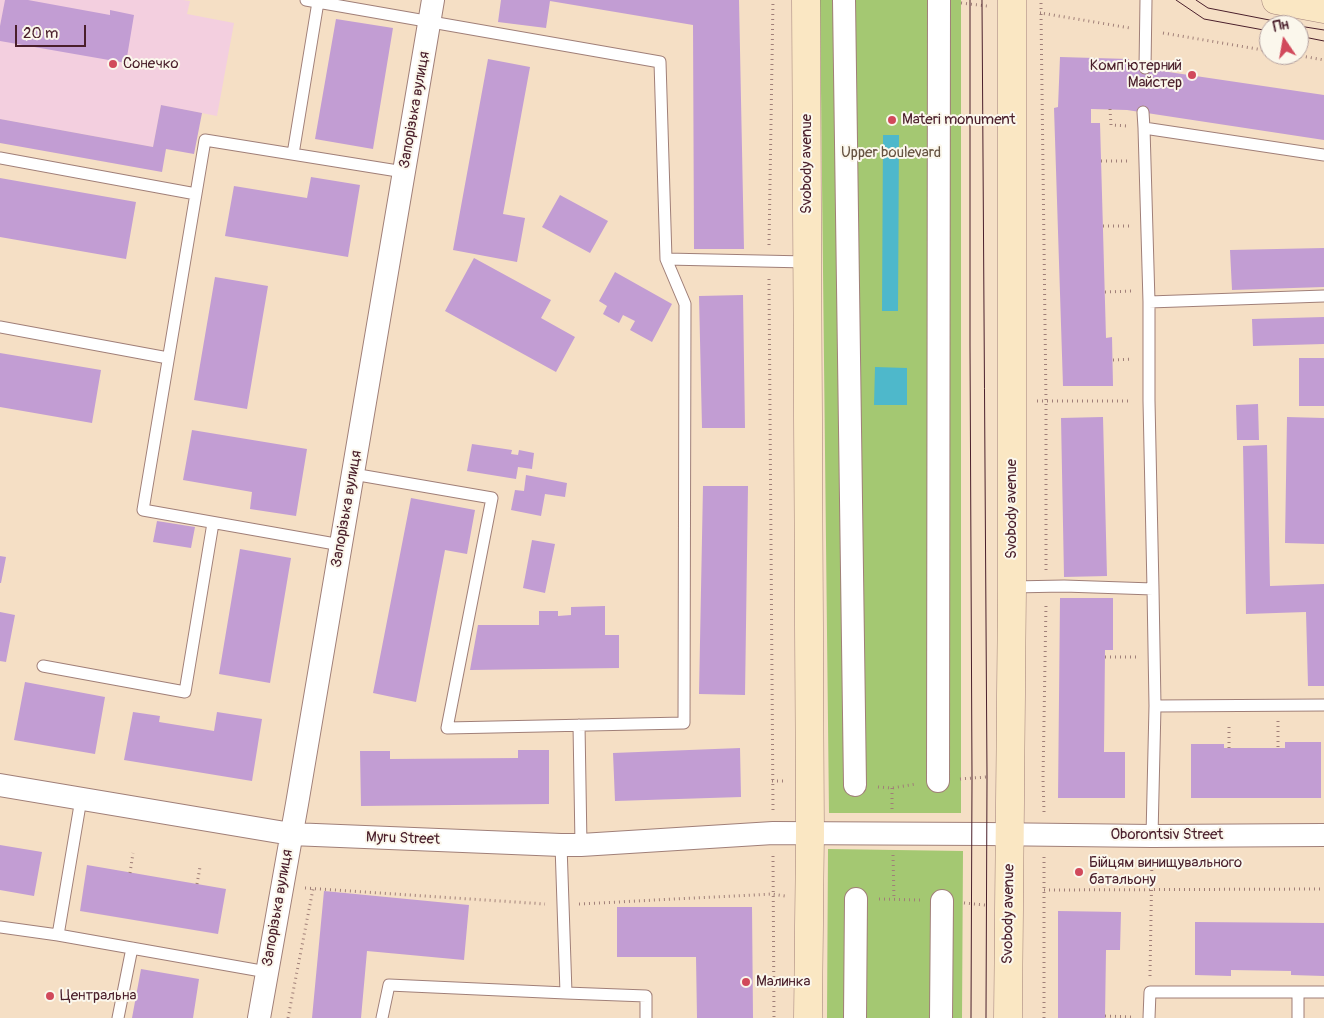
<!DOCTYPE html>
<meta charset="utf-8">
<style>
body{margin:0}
#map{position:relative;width:1324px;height:1018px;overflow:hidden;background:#f5dfc5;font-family:Pangolin,sans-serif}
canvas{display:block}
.north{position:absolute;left:1259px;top:15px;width:50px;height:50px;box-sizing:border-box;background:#fbf7ec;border:1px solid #b4a19f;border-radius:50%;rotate:348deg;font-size:14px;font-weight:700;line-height:20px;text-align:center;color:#4a1f2b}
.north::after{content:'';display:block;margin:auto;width:18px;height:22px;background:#d1495b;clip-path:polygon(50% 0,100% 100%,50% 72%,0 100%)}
.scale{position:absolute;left:15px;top:25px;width:71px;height:22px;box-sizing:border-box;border:2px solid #4a1f2b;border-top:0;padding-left:6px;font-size:15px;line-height:18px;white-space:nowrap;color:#4a1f2b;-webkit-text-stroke:4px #fbf7ec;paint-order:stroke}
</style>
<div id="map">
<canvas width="1324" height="1018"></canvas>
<div class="north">Пн</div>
<div class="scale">20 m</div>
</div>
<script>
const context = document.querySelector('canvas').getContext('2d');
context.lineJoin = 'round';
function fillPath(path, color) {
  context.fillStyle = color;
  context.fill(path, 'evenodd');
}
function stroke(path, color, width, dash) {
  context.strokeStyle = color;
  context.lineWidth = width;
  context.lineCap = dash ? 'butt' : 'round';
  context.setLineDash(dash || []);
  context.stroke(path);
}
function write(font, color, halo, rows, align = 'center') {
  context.font = font + ' Pangolin,sans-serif';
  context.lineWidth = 4;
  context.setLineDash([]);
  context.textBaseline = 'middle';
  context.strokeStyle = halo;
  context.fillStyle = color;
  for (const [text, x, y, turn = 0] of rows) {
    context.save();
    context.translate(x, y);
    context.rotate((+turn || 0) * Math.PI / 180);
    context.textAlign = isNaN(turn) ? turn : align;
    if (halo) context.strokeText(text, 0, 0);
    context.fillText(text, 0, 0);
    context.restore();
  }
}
fillPath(new Path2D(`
 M0 0H183L190 1 187 14 234 23 217 116 161 105 153 147 0 119Z`), '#f3cfdf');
fillPath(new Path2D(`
 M820 0H961V813H829Z
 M828 849 963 851 962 1018H827Z`), '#a4c872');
fillPath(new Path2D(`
 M883 135H899L898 311H882Z
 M875 367 907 368V405H874Z`), '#4eb8cb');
fillPath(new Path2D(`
 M5 0H28L110 15V10L134 15 126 63 0 41V26Z
 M501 0H739L744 249H694L693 25 550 1 546 28 498 22Z
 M336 19 393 28 373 149 315 139Z
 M1060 57 1129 59 1128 66 1324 95V140L1127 110 1091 109V123H1100L1106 338 1112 337 1113 386H1063L1054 108 1058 107Z
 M488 59 530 67 503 214 525 218 517 262 453 250Z
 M161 105 202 113 194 154 166 149 162 172 0 143V119L153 147Z
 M311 177 360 185 348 257 225 236 234 186 307 198Z
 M0 178 136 202 126 259 0 237Z
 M560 195 608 221 590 253 542 227Z
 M1324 248V287L1232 290 1230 250Z
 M474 258 551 300 541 318 575 337 556 372 445 311Z
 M615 272 672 304 652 342 630 330 635 321 623 315 619 323 603 314 607 306 599 301Z
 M215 277 268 286 247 409 194 400Z
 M743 295 745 428H702L699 296Z
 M1324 317V344L1253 346 1252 319Z
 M0 353 101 370 92 423 0 407Z
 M1299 358H1324V406H1299Z
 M1258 404 1259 440H1237L1236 405Z
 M1103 417 1107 576 1064 577 1061 418Z
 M1287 417 1324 418V544L1285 543Z
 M192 430 307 449 296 516 250 509 252 492 183 480Z
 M472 444 512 450 511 454 518 455 519 450 534 453 532 469 518 467 516 479 467 471Z
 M1267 445 1270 586 1324 584V686H1308L1306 612 1246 614 1243 446Z
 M526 475 567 483 565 497 545 494 541 516 511 510 515 490 524 491Z
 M703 486H748L745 695 699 694Z
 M411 498 475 510 467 554 445 550 416 702 373 693Z
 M157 521 195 527 191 548 153 542Z
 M532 540 555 544 545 593 523 588Z
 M240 549 291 558 270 683 219 674Z
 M0 556 6 557 1 583H0Z
 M1060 598H1113V650H1105L1104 752H1125V798H1058Z
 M605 606V635H619V668L470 670 478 625H539V611H558V616L571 615V607Z
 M0 612 15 615 6 662 0 661Z
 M25 682 105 697 95 754 14 740Z
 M133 712 160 716 159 722 214 731 217 712 262 719 252 781 124 760Z
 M1285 742H1321V798H1191V744H1224V748H1285Z
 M740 748 741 797 615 801 613 753Z
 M518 750H549V804L361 806 360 751H390V759L518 758Z
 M0 845 42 852 34 896 0 890Z
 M87 865 226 889 218 934 80 911Z
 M324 891 469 905 464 960 367 951 361 1018H312Z
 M617 907H752L753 1018H697L696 957H617Z
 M1058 911 1121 912 1120 950H1106L1105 1018H1058Z
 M1195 922 1324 923V976L1291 975V971L1231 970V976L1195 975Z
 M141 969 199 979 193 1018H132Z`), '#c29dd3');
const lane = new Path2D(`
 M306 0 660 62 666 259 685 304 684 723 447 728 492 498 353 474
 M1145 68 1146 0
 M1143 112 1144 128
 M293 154 318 2
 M0 158 196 194
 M666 259 807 262
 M1149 302 1324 296
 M0 327 168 358
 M341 545 143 510 205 140 404 172
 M1012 587 1064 586 1153 589
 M43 666 185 692 213 523
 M1155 706 1324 705
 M579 725 581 845
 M81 799 58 935 267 972
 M1152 836 1155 706 1153 589 1149 401V302L1144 128 1324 155
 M0 927 58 935
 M566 993 646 996V1018
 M118 1018 132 948
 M382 1018 389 985 566 993 561 845
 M1149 1018 1150 992H1324
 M1298 1018V992`);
const street = new Path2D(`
 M844 0 855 785
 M938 781 939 0
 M0 785 291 834 561 845H581L773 833 986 834 1152 836 1324 835
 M259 1018 297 804 433 0
 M855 1018 856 899
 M941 1018 942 901`);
const secondary = new Path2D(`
 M806 0 810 833 808 1018
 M1276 0 1324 9
 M1008 1018 1012 587V0`);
stroke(lane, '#a07f78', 13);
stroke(street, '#a07f78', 24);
stroke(secondary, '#a07f78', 29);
stroke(new Path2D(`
 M961 3 987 6
 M1040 13H1041V0
 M1163 33 1269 51
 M1296 55 1324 60
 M1110 109 1111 125 1127 126
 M1101 161H1129
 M1103 226H1129
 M769 245 773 0
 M769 279 773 810
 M1105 292 1132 291
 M1113 360 1132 359
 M1037 401H1131
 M1046 570V401L1041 13 1130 28
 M1105 657H1137
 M1278 721V748
 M1229 748V724
 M960 779 986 777
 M772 781H784
 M878 787 892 788 916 784
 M892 788V811
 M1044 812 1043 779 1046 604
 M893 855 894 900
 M773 856 774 1018
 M130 873 133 853
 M197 884 200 867
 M305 888 545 904
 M1044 890 1324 889
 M879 899 920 900
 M964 903 985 905
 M579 904 772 894 785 896
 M1150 976 1152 857
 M1105 1016 1132 1017
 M288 1018 313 889
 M1044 1018V856`), '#a07f78', 3, [1, 4]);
stroke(lane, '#fff', 11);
stroke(street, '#fff', 22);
stroke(secondary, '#fae7c3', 28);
stroke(new Path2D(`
 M970 0V345L972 778 971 1018
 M982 0 987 777 986 1018
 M1176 0 1204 19 1269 31
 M1196 0 1208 8 1295 25
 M1299 26 1324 30
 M1299 36 1324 41`), '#4a1f2b', 1);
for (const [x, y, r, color] of [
 [113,64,5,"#d1495b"],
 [1192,75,5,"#d1495b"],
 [892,120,5,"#d1495b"],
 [1079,872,5,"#d1495b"],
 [746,982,5,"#d1495b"],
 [50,996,5,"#d1495b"]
]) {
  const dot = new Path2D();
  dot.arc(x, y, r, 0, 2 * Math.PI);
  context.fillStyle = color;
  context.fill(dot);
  stroke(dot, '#fbf7ec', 2);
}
write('15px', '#4a1f2b', '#fbf7ec', [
 ["Сонечко",123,64],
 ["Комп'ютерний",1182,66,"right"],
 ["Майстер",1182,83,"right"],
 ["Materi monument",902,120],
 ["Бійцям винищувального",1089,863],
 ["батальону",1089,880],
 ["Малинка",756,982],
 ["Центральна",60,996]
], 'left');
write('15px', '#4a1f2b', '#fbf7ec', [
 ["Запорізька вулиця",415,110,-80],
 ["Svobody avenue",807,164,-90],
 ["Запорізька вулиця",347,509,-80],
 ["Svobody avenue",1012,509,-90],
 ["Oborontsiv Street",1167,835],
 ["Myru Street",403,839,2],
 ["Запорізька вулиця",278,908,-80],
 ["Svobody avenue",1009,914,-89]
]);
write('15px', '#655240', '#fbf7ec', [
 ["Upper boulevard",891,153]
]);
</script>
